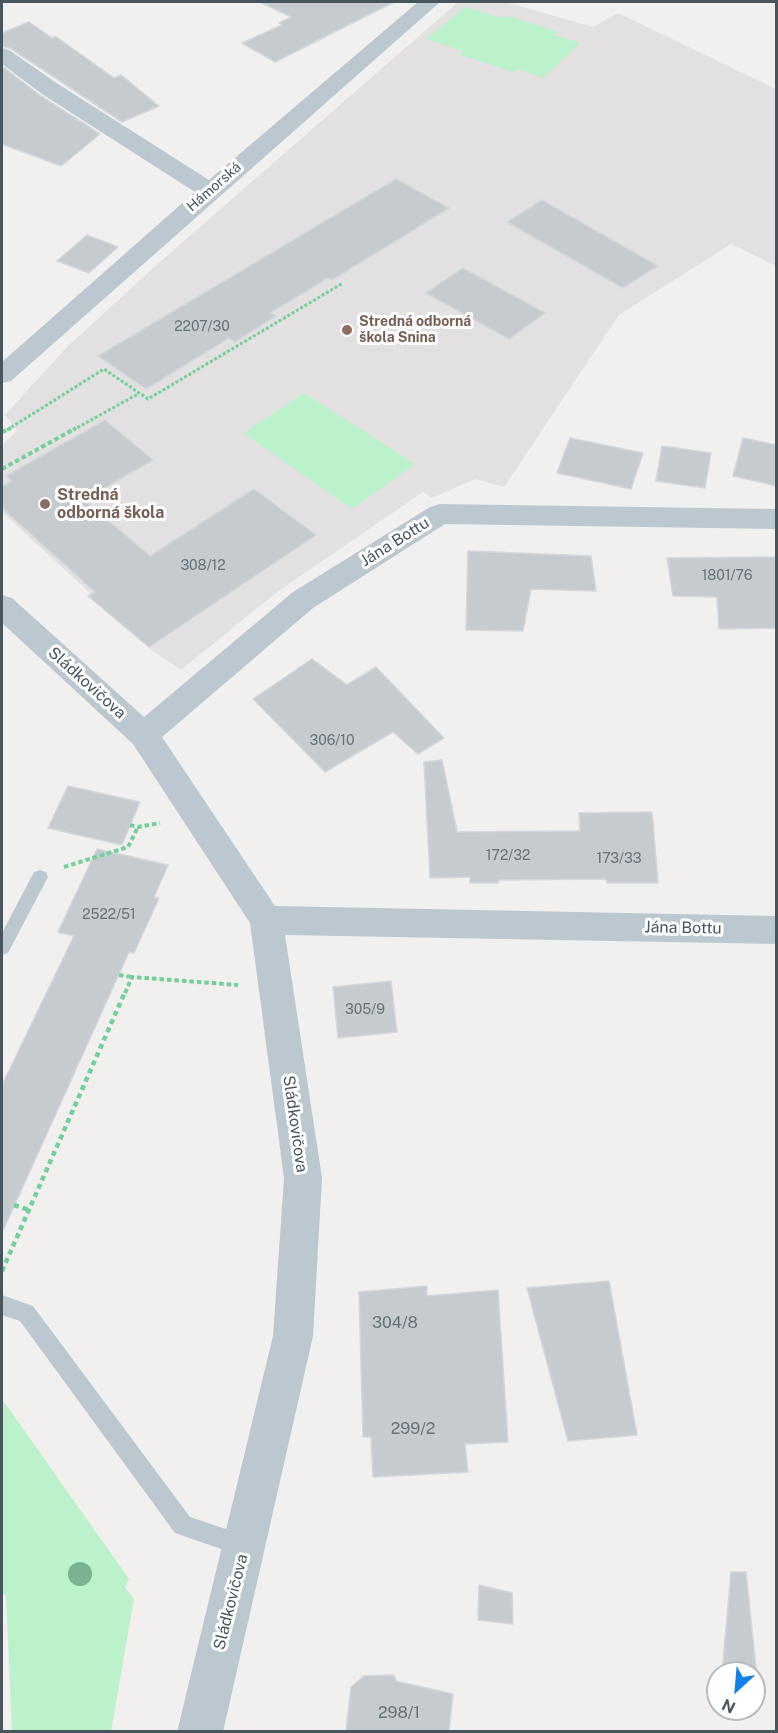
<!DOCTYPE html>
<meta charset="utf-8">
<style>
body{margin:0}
#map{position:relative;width:778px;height:1733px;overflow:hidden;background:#f2efef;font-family:"Public Sans",sans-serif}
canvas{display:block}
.frame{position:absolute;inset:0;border:3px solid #46555e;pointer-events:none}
.north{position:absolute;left:706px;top:1661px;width:60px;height:60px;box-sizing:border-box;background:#fff;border:2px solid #b5bbbf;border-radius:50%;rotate:206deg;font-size:16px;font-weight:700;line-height:24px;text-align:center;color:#46555e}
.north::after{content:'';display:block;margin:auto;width:21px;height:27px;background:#1083eb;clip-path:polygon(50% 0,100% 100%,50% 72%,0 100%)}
</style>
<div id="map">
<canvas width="778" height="1733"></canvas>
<div class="frame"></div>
<div class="north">N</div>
</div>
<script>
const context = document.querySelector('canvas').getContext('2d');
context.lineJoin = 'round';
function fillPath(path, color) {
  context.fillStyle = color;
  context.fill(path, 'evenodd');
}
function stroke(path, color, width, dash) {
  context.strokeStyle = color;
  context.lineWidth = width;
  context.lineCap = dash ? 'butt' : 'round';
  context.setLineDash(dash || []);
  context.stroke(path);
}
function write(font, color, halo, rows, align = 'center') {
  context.font = font + ' "Public Sans",sans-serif';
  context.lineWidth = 6;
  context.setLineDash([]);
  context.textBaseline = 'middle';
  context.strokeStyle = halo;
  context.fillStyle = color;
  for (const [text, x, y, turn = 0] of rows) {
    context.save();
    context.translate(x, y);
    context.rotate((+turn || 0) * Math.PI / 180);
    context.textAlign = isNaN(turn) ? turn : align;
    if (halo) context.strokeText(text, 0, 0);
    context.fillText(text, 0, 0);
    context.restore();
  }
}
fillPath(new Path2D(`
 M458 2H505L593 27 618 13 776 89V266L731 244 619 315 504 487 475 479 432 498 423 492 277 592 181 670 153 651 2 512V445L17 431 5 415 68 346 161 261Z`), '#e3e0e1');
fillPath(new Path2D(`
 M465 7 502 18 506 15 558 32 554 35 580 43 543 78 517 69 513 72 460 55 463 51 426 39Z
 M304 393 415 464 352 509 243 433Z
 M2 1399 129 1579 125 1587 134 1599 111 1731H12L6 1595 2 1594Z`), '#bbf1cb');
const building = new Path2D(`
 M260 2H394L275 62 242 43 282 25 279 23 291 17Z
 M29 22 52 38 55 36 114 78 121 75 159 106 122 122 10 48 2 46V33Z
 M2 66 41 96 100 134 61 166 2 144Z
 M396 179 449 208 332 280 328 278 270 313 276 316 235 342 229 338 146 389 98 356Z
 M542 200 658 266 623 288 507 222Z
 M87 235 118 247 89 273 57 261Z
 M463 268 545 313 509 339 426 293Z
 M105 420 153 460 84 500 150 556 254 489 316 535 149 647 88 596 95 592 2 508V487L12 481 6 476Z
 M570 438 643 453 631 489 557 473Z
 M743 438 777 445V486L733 476Z
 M662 446 711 453 705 488 656 481Z
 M468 551 591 556 596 591 531 589 523 631 466 630Z
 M777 557V628L719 629 717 597 673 596 667 558Z
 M312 659 347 685 376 667 444 738 418 754 393 732 325 772 253 699Z
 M442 760 457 832 580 831 579 813 652 812 658 883H607L606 879 499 880 498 883H470V877L430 878 424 762Z
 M68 786 140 802 122 845 48 828Z
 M97 849 168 865 154 897 159 898 134 953 129 952 2 1233V1085L74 936 58 932Z
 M391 981 397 1032 338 1038 333 987Z
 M609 1281 637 1435 568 1441 527 1288Z
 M427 1286V1296L498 1290 508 1442 465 1444 468 1472 373 1477 371 1437H363L359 1292Z
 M731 1572H746L758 1687 754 1686V1673H722Z
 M479 1585 512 1593 513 1624 478 1620Z
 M394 1675 396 1681 453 1694 449 1731H346L351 1687 364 1676Z`);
fillPath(building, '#c6cbcf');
stroke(building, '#d3d6db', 1.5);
stroke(new Path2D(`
 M7 430 104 369 148 399 343 283
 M73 430 138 394`), '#72d19a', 3, [3, 2]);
stroke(new Path2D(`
 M2 432 11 428
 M2 469 76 428
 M130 825 138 827 160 823
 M64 867 128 847 138 827
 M119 975 132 977
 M125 993 132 977 238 985`), '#72d19a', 4, [4.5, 3]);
stroke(new Path2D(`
 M14 1205 29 1210
 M2 1271 125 992`), '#72d19a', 4.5, [5, 4]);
fillPath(new Path2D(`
 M40 870 46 872 48 877 8 953 2 955V933L34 872Z
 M2 1295 33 1306 190 1517 252 1538 255 1546 252 1554 244 1557 175 1533 20 1321 2 1315Z`), '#bcc8cf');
fillPath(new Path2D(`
 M418 2H440L11 381 2 383V362L195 192 42 94 2 64V48L9 50 58 84 209 180Z
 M440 504 776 509V529L445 524 313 608 162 737 275 906 776 916V944L285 935 322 1178 313 1336 223 1732H177L273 1336 284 1178 250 923 133 744 2 623V595L12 598 144 717 293 592 430 507Z`), '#bcc8cf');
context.fillStyle = '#77b48f';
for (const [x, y] of [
 [80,1574]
]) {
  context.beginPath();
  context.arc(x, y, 12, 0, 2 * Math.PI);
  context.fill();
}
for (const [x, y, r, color] of [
 [347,330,6,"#8d6e63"],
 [45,504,6,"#8d6e63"]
]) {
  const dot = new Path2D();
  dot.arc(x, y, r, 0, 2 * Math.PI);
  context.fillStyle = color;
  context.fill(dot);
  stroke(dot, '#fff', 2);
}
write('14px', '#46555e', '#fff', [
 ["Hámorská",214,187,-41]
]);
write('bold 14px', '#785e54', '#fff', [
 ["Stredná odborná",359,322],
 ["škola Snina",359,338]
], 'left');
write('14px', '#66727a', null, [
 ["2207/30",202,327],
 ["308/12",203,566],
 ["1801/76",727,576],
 ["306/10",332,741],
 ["172/32",508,856],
 ["173/33",619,859],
 ["2522/51",109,915],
 ["305/9",365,1010]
]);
write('bold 16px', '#785e54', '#fff', [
 ["Stredná",57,495],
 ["odborná škola",57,513]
], 'left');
write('16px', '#46555e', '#fff', [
 ["Jána Bottu",395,542,-32],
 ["Sládkovičova",87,683,42],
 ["Jána Bottu",683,928,1],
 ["Sládkovičova",295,1124,82],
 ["Sládkovičova",231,1602,-76]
]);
write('16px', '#66727a', null, [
 ["304/8",395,1323],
 ["299/2",413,1429],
 ["298/1",399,1713]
]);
</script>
